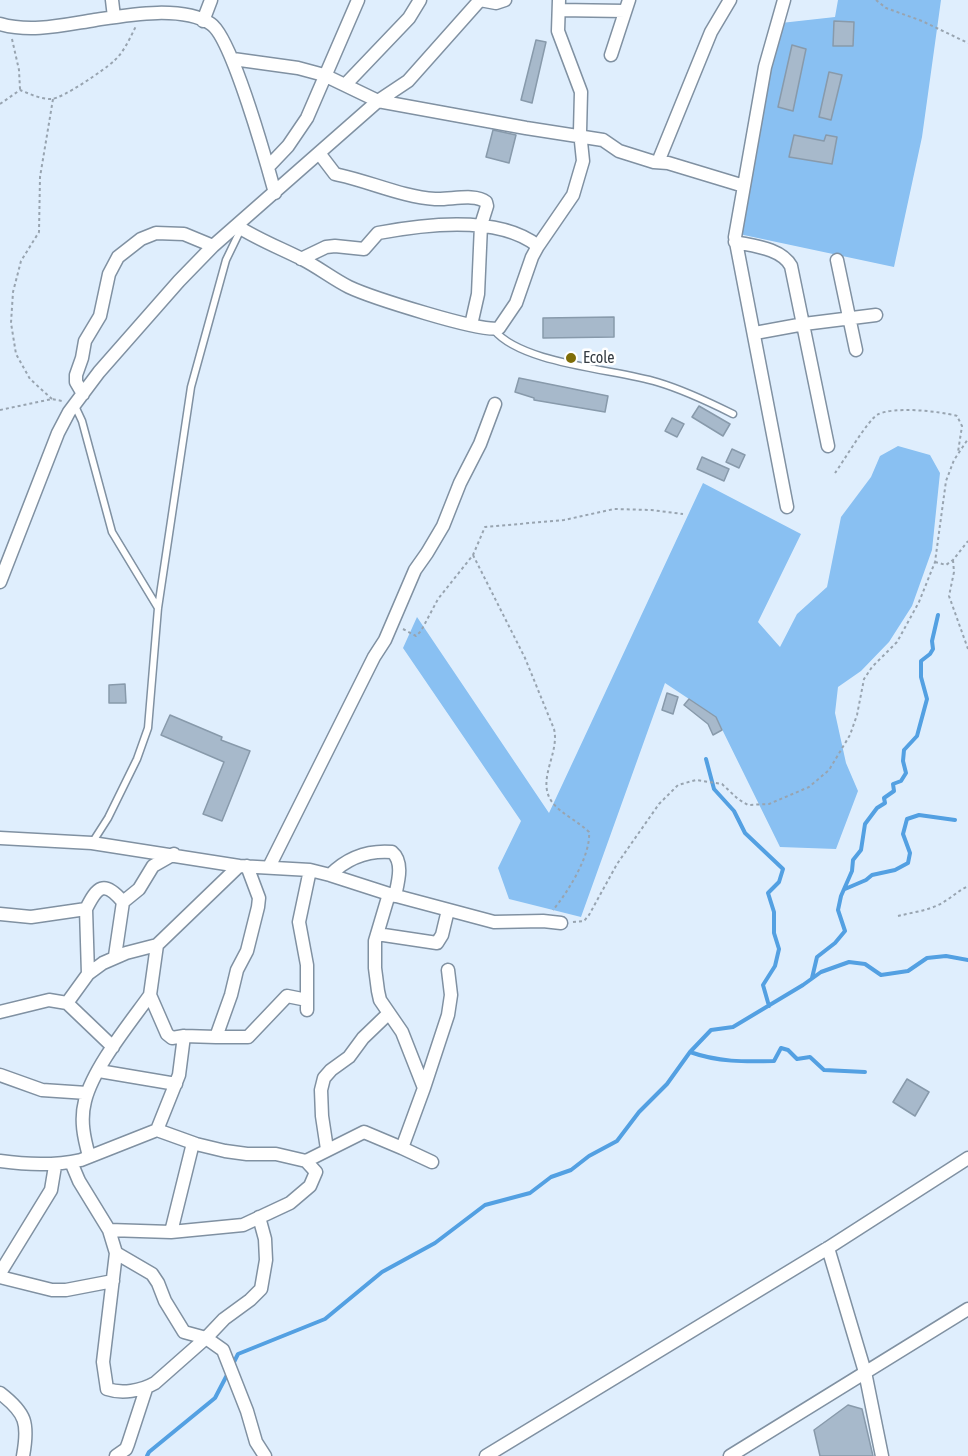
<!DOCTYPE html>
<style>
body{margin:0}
canvas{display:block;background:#dfeefd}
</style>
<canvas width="968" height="1456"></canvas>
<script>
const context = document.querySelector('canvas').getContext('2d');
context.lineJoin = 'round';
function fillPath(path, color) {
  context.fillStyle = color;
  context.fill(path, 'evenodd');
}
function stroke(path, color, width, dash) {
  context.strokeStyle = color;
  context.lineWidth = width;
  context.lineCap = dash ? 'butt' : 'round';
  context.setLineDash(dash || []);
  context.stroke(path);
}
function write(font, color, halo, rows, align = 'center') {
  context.font = font + ' "Asap Condensed",sans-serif';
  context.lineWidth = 5;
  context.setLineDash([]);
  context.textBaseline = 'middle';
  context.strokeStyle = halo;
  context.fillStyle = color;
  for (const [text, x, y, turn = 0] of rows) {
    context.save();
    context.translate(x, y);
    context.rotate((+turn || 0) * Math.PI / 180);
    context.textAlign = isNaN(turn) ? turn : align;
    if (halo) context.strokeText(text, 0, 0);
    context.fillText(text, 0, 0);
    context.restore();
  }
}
fillPath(new Path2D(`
 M838 0H941L922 137 894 267 739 234 768 70 781 23 835 17Z
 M898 446 930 455 940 473 932 550 912 606 889 642 861 671 838 687 835 713 846 763 858 791 836 849 780 847 716 717 665 683 581 917 509 899 498 868 521 821 403 648 417 617 549 813 703 483 801 534 758 622 780 647 797 614 827 587 841 517 871 477 880 456Z`), '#89c0f2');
stroke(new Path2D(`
 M706 759 714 789 734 811 745 833 783 869 779 882 768 893 774 912V933L779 949 775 966 763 985 769 1006
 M845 889 866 880 872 875 895 870 908 863 910 853 903 834 907 819 919 815 955 820
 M812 978 817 957 835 943 845 931 838 910 841 896 852 871 853 860 861 850 865 824 877 808 885 803 884 798 894 791 893 784 901 781 906 773 903 761 904 750 917 736 927 699 921 677V661L930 654 933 649 932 641 938 615
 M690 1052C718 1062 744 1062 774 1061L781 1048 788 1050 797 1059 810 1057 824 1070 865 1072
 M233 1364 238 1354 325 1319 382 1272 435 1243 485 1205 530 1193 551 1177 571 1170 589 1156 617 1141 639 1112 667 1084 690 1052 711 1030 733 1027 803 985 821 972 849 962 865 964 881 975 908 971 927 958 946 956 968 960
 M147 1456 149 1452 215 1398 228 1373`), '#53a0e2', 4);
const building = new Path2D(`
 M834 21 854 22 853 46H833Z
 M536 40 546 42 532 103 521 100Z
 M792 45 806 49 793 111 778 107Z
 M829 72 842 75 831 120 819 117Z
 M493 130 516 135 509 163 486 157Z
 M794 135 824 141 826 135 837 137 832 164 789 157Z
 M614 317V337L543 338V318Z
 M519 378 608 396 605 412 534 400V398L515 392Z
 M699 406 730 424 723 436 692 417Z
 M672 418 684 424 677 437 665 431Z
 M732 449 745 455 739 468 726 462Z
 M702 457 729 469 724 481 697 469Z
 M125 684 126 703H109V685Z
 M667 693 678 697 673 714 662 710Z
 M689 699 716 717 722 730 713 735 708 724 684 705Z
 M170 715 222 737 221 740 250 751 222 821 203 814 224 762 161 735Z
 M907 1079 929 1092 915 1116 893 1102Z
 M848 1405 862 1409 873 1456H820L814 1430Z`);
fillPath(building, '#a7b9cb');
stroke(building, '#889aab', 1.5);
const service = new Path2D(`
 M494 330C522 364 614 369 657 382 684 390 709 402 733 414
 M75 406 82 421 112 532 158 608
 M92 843 108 818 137 759 148 728 158 608 191 387 226 260 241 229`);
const minor = new Path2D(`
 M112 0 114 17
 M784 0 765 67 735 237 787 507
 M559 10 625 11
 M203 21 211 0
 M0 24C31 33 63 25 95 20 127 15 182 5 211 24 232 38 267 164 275 193
 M611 55 629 0
 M233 59 298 68 324 75 378 101 526 128 603 140 619 151 654 162 668 163 744 186
 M345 85 409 18 420 0
 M319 153 335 174 339 175C371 182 403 197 435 199 450 200 475 193 486 202L487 206 481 225 478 294 471 325
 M658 162 711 32 730 0
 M268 167 288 146 307 118 358 0
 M237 226C257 239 280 248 302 259 318 267 333 279 349 287 368 296 484 334 499 328L516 303 532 257 538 246 573 195 583 161 580 132 581 92 558 31 559 0
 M735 242C753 246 781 248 791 266L828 446
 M301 259 326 247 335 246 364 249 378 233C425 224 499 215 538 246
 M837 260 856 350
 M755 333 804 324 876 315
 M83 394 76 382V375L82 358 85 341 100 316 109 274 118 257 141 239 156 233 184 234 213 246
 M0 582 58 433 69 412 99 372 179 281 213 246 378 101 408 81 480 0 496 3 505 0
 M0 838 92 843 239 866
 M269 867 374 657 385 640 415 570 427 553 443 526 460 483 480 444 495 404
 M330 875C347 858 368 850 392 852 404 862 398 882 395 896
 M389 894 375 941V968L378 991 380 1000 402 1032 424 1088 402 1148 432 1162
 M86 909C97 887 104 879 123 902
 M0 914 31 917 86 909 88 974
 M377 934 437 943 442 935 448 910
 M115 956 123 902 139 889 153 866 174 854
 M67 1003 113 1047
 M307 1010V965L299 922 310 870
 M0 1012 49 1000 67 1003 88 974 103 963 126 953 157 945 239 866 310 870 330 875 389 894 494 922 543 921 561 923
 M184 1036 216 1037 231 995 237 970 247 951 258 907 259 898 247 866
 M216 1037H248L287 996 307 1000
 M99 1071 176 1084
 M0 1075 42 1090 87 1093
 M424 1088 448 1015 451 995 448 970
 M157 1130 179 1075 184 1036 172 1038 167 1034 150 995 157 945
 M327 1149 322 1116 321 1090 324 1078 331 1070 349 1057 363 1038 389 1013
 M89 1156C84 1138 80 1120 85 1101 93 1068 130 1023 150 995
 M0 1161C28 1165 54 1166 81 1160L157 1130 196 1144 225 1151 247 1154H276L306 1161 316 1172 310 1186 290 1203 243 1225 171 1232 109 1230 79 1181 71 1162
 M306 1161 364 1132 402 1148
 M109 1230 116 1253 103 1362 107 1389C122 1394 141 1391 155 1383L206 1338 224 1319 250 1300 261 1289 266 1260 265 1239 259 1217
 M171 1232 193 1143
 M828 1248 865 1372 882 1456
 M116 1253 152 1274 158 1283 165 1301 184 1332 206 1338 223 1350 247 1411 256 1442 265 1456
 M0 1273 51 1190 55 1166
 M0 1277 52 1290H66L113 1281
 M0 1393C26 1413 29 1423 23 1456
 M116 1456 126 1449 128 1444 146 1389
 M486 1456 828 1248 968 1158
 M730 1456 968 1309`);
stroke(service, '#8091a2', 9);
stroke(minor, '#8091a2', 15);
stroke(new Path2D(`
 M876 0 886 8 922 21 968 43
 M12 39 19 70 20 89
 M0 104 20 90C30 94 40 99 51 99 62 99 104 70 114 61 124 52 130 38 136 26
 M52 399 30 379 16 354 11 323 13 292 21 261 39 232 40 177 53 99
 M0 410 52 399 62 401
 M835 473C843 462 868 420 877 415 892 406 939 411 957 416L962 426 958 452
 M473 555 525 658 554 729C560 753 536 780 552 802 561 814 578 821 589 832 591 855 568 892 553 910
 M953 560 954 572 949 596 968 649
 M935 562 946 565 953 560 968 541
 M403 629 416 636 421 631 438 599 473 555 485 527 564 520 614 509 651 510 683 514
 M898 916C910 913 924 911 936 906 948 901 956 892 968 886
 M573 922 584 921 589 915 617 864 659 804 678 785 696 780 722 784 738 799 748 805 769 804 809 787 829 770 850 735 857 715 864 679 872 667 897 642 919 602 935 562 946 481 954 460 968 439`), '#98a4b0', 2, [3, 3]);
stroke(service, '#fff', 6);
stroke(minor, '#fff', 12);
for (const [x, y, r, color] of [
 [571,358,6,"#7f6d08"]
]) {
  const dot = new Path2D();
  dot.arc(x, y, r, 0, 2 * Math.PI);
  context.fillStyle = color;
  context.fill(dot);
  stroke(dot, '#fff', 2);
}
write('16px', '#353c43', '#fff', [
 ["Ecole",583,358]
], 'left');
</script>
